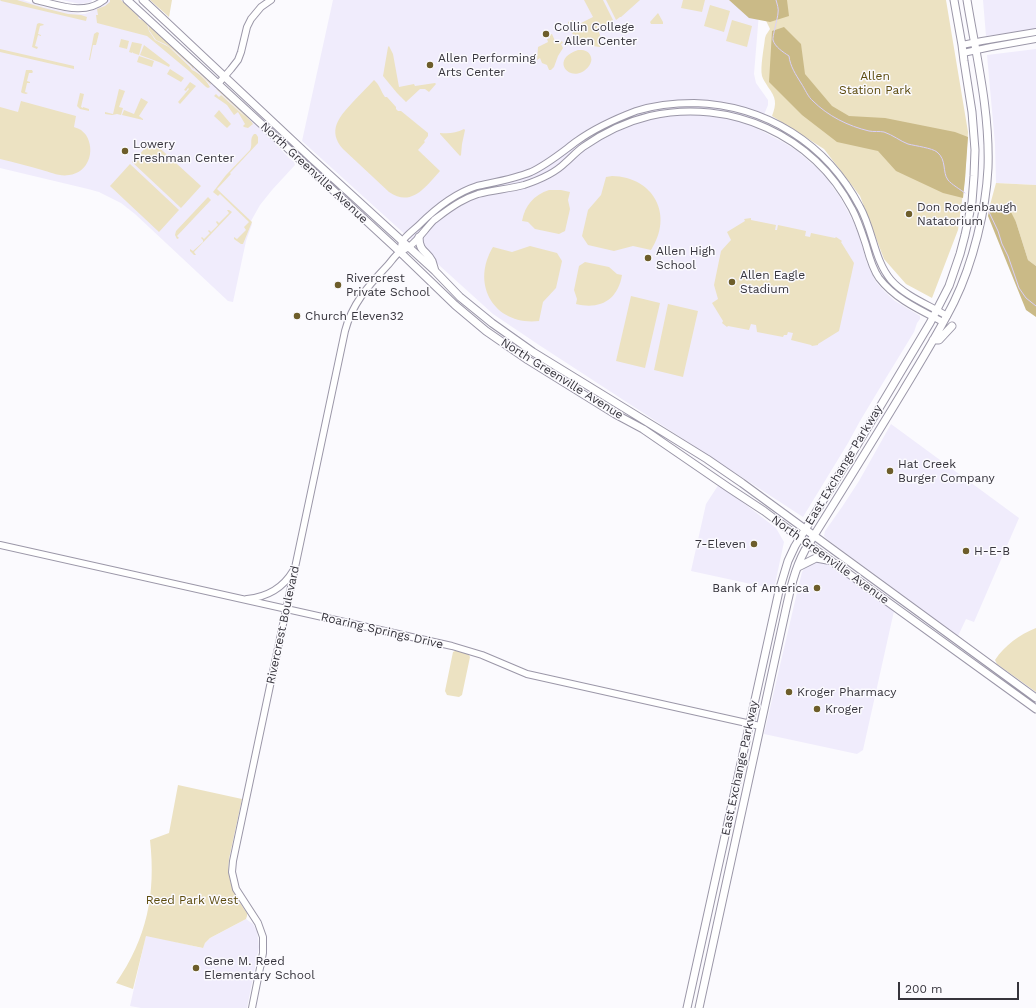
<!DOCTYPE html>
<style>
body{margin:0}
#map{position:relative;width:1036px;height:1008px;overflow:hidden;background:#fbfafe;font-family:"Work Sans",sans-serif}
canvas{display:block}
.scale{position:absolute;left:898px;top:982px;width:121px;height:18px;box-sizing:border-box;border:2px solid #36343c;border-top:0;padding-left:5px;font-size:12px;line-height:14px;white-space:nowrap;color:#36343c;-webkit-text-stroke:3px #fbfafe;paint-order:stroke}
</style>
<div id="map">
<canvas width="1036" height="1008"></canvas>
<div class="scale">200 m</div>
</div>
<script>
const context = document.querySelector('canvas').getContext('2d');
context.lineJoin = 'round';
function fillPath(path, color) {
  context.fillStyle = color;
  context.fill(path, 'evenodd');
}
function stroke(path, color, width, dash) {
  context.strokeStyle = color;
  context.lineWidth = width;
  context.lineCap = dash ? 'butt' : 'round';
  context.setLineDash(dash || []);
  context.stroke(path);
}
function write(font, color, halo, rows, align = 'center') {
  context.font = font + ' "Work Sans",sans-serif';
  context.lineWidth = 3;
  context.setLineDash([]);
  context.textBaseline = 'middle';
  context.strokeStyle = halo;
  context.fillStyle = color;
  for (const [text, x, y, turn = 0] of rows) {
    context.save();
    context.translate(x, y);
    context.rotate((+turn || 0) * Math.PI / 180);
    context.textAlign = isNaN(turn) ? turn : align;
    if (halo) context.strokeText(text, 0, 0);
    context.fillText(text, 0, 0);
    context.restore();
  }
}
fillPath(new Path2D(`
 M0 0H23L44 7 74 13 81 14H85L102 6 108 0H123L266 134 289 158 294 162 295 165 272 190 260 205 251 221 252 224 246 241 233 302 228 301 135 214 121 203 99 192 88 189 0 168Z
 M62 0H92L91 2 80 4Z
 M333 0H754L759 13 754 74 756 83 768 100V105L758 129 781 141 796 150 817 168 827 179 840 197 846 208 854 223 860 239 867 263 876 282 885 292 895 301 920 316V319L917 323 914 332 878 391 860 421 848 443 803 517 539 345 493 314 302 141Z
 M983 0H1036V29L986 36Z
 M1036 49V185L996 183 995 144 987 55Z
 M891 424 1019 518 974 622 966 619 958 636 828 540 824 536 825 531 842 507 859 481Z
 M719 484 776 528 784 542 774 589 691 571 706 504Z
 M814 561H825L894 611 863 750 857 754 764 734 795 601 802 572 804 569Z
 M246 919 253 924 257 931 259 947 247 1008H141L130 1006 146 935 202 948 205 943 210 938Z`), '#f0ecfc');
fillPath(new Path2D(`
 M0 0H17L44 8 68 14 81 15 87 17 86 21 1 1Z
 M110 0H121L139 17 138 18 141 20V19L147 24 149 31 155 40 169 47 190 67 192 70C199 73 207 81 210 87L208 88 206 87 189 71 147 36 97 23 96 15H98L97 9 105 6 110 2Z
 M150 0H172L169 17Z
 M584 0H603L613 20 611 24 598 30 600 35 599 40 601 45 600 47C592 47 587 42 576 43L574 38 572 39 571 37 574 36 572 33 575 31 571 24 569 25 568 22 573 20 574 23 577 22 579 24 593 17Z
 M606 0H640L621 17H620L616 20Z
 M683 0H705L702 12 681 8Z
 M756 0H946L968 132 965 179 958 230 932 298 906 284 884 259 860 196 824 149 772 116C777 103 776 98 768 87 766 83 763 80 762 76 760 67 764 48 765 38L766 35 770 29Z
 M710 5 730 11 724 32 704 26Z
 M658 13 663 22V24H651L650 22Z
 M732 20 752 26 747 47 726 41Z
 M39 23 43 24 44 25 40 26 38 34 41 35V36L38 35 35 46 38 47 37 49 32 47 37 24Z
 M148 24 194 67 193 68 195 70 196 69 206 78V80L207 79 210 82 211 85 197 71 193 69 191 66 171 48 165 44 156 40 149 30Z
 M97 32 99 33 96 45H93L90 60H89L94 34Z
 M552 34 555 41 558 40 559 43 562 41 563 43 561 44 563 48 558 56 554 67 551 70H549L547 65 542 63 540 58 537 60 538 47 548 42 547 39 550 38 549 35Z
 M121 39 129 41 127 49 119 47Z
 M132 42 142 44 139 55 133 53V52L132 53 129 52Z
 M144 45 170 65 169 67 159 62 140 55Z
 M389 46 393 54 399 87 414 84 415 86 435 83 436 84 429 92 425 89H420L406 102 397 93 383 76 388 47Z
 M0 49 74 66V69L0 52Z
 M578 50C583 50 589 50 591 57 592 60 591 63 589 66 573 87 547 60 578 50Z
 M139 56 154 61 152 67 137 62Z
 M170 69 184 78 181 82 167 74Z
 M26 70H32L33 72 32 73H29L27 81 30 82V83H27L25 92 28 93 26 94 22 93 21 92Z
 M374 80C380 85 381 92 385 97H387L396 107V109L398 111H401L428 133V136L424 141 425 142 418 150 440 171C426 186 412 208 389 192L343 149C327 131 339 117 352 103 359 95 367 88 374 80Z
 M190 82 196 86 180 104 178 102 189 89 188 88 186 91 184 90Z
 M119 89 125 91 119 107 123 108 121 115 117 114 112 115 105 114V112L113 114Z
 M216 89 219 90 251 120 246 117Z
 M80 93 84 94 81 107 83 108V107L89 109V111L80 109 77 106Z
 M216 94 219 97 221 95 242 114 251 121 253 124 248 128 244 127 243 126 245 124 238 112 234 115 227 105 214 96Z
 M141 98 148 102 139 116 143 119V120L122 115 124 110 134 114Z
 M21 101 76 116 74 127C75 128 78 128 79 129 82 130 84 133 86 135 96 151 88 173 69 175 60 177 50 172 42 170 28 166 14 162 0 159V107L18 112Z
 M219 110 231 124 227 128 214 116Z
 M464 129 465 130 462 144 461 155 460 156 440 134V133C449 134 456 133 464 129Z
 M254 134H256L258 137V143L230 173 231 174 217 189 252 222 243 244H241L234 239V237L237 239 246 230 244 227 249 222 220 194 218 196 213 192 226 175 250 150C253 144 249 139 254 134Z
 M152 141 201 186 181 208 132 162Z
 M130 164 179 210 159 232 110 186Z
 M612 176C654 177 674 215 651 250L633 246 614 251 588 245 582 236 588 210 601 195 606 177Z
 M996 183 1036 185V266L1028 260 1016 222 1000 204 990 205Z
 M549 190H561L570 192 568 200 570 209 565 231 559 234 535 229 528 222 522 221C525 205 534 195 549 190Z
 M208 197 211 200 177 236 179 238 177 239 175 235 176 231Z
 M227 210H229L232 212 194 252 196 255H194L190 251V249L193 251 203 242V240L201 238 202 237 204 239 210 233 208 231 209 230 211 232 218 225 216 222 217 221 219 223 229 213Z
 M751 218V220L776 225 775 230H777L778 225 806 231 805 236 810 237 811 233 835 238 836 237 842 241 841 242 854 263 839 331 818 344V345L812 346 811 345 791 340 793 333 788 332 787 335H784L783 337 757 332 756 325 751 324 749 330 728 326 727 327 722 323 723 321 712 303 718 299 714 285 721 251 731 240 727 232 745 221 744 219Z
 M530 246 557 253 562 261 556 288 543 302 539 321C495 326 470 285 493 247L512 252Z
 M585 262 609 267 617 274 622 275C618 300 600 310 576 304L577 299 574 290 579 266Z
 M631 296 660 303 645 368 616 361Z
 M668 304 698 311 683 377 654 370Z
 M1036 628V692L997 664 995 660C1005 645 1019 635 1036 628Z
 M457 650 468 653 470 657 462 695 459 697 447 695 445 691 453 652Z
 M178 785 242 799 229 859C227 882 234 894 247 913V916L246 919 210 938 205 943 203 948 146 936 133 989 116 983C147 938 156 894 150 840L169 833Z`), '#ece2c2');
fillPath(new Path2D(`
 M729 0H787L789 16 770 22 749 18Z
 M784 27 801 44 805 74 832 106 849 116 885 118 955 132 968 137 965 179 963 198 943 193 896 171 878 151 837 142 802 115 769 82 772 31Z
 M1000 204 1008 206 1016 222 1028 260 1036 266V317L1026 310 988 216 990 205Z`), '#caba87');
stroke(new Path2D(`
 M776 0C777 4 779 9 778 13 778 17 772 38 773 40 775 47 783 52 789 56 790 66 796 75 801 83 805 89 808 97 813 101 828 116 848 126 869 131 874 132 879 131 884 132 893 135 900 141 908 144 916 146 932 148 937 152 947 160 942 172 948 180 951 184 961 190 965 193
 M989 212 998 231 1002 244 1008 256 1019 288 1026 298 1036 306`), '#dad0f8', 1);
const minor = new Path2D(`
 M36 0C59 5 84 16 104 0
 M962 45 982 41 1036 32
 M963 53 991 47 1036 39
 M218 84 231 69 238 60 241 52 247 27 251 19 261 7 271 0
 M400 252C401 249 401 245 402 242 405 236 415 229 419 225 435 209 455 193 477 186 495 182 514 179 531 172 548 164 562 152 577 141 595 128 615 119 636 111 655 105 675 103 694 103 766 105 827 144 860 207 873 230 874 260 891 280 905 296 929 305 947 316
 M0 545 452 646 482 655 527 674 760 726
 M247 599C266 597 283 588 293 571
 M252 1008 263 953V937L258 923 236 889 232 872 233 861 345 331C352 304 368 286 387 266 391 262 395 255 400 252 403 250 407 249 410 246 419 239 426 228 434 220 442 214 451 207 460 202 465 199 472 196 478 194 493 190 509 189 524 185 539 180 554 174 565 163 571 158 576 152 583 147 603 133 625 122 650 116 730 98 814 135 852 209 858 220 862 233 866 245 869 256 872 268 879 278 895 299 920 310 943 322`);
const major = new Path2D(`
 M127 0 400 252 455 305 486 331 528 360 615 414 643 429 729 488 764 511 816 550 1036 709
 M143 0 310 157 435 271 460 297 492 323 533 352 665 433 707 459 742 483 1036 698
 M419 237C419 252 427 251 432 261 433 264 434 268 435 271
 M933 340H939L952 326
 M798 567 816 558 827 560
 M687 1008 779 591 788 561 795 546 850 457 930 323 949 286 960 254 965 235 972 202 974 176 975 150 972 112 964 61 962 45 954 0
 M699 1008 782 627C788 601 792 574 805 550 838 497 871 444 903 391 921 361 939 332 954 302 973 263 986 210 988 168 990 111 976 55 967 0`);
stroke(minor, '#9b97a8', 8);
stroke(major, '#9b97a8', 9);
stroke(minor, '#fff', 6);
stroke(major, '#fff', 7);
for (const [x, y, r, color] of [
 [546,34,4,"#6d5d2a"],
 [430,65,4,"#6d5d2a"],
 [125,151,4,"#6d5d2a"],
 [909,214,4,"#6d5d2a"],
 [648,258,4,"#6d5d2a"],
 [732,282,4,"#6d5d2a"],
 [338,285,4,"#6d5d2a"],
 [297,316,4,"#6d5d2a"],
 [890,471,4,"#6d5d2a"],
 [754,544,4,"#6d5d2a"],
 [966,551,4,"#6d5d2a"],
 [817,588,4,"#6d5d2a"],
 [789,692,4,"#6d5d2a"],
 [817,709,4,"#6d5d2a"],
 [196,968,4,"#6d5d2a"]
]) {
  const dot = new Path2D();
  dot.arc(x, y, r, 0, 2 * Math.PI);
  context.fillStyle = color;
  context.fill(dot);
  stroke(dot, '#fbfafe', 1.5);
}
write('12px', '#36343c', '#fbfafe', [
 ["Collin College",554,27],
 ["- Allen Center",554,41],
 ["Allen Performing",438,58],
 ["Arts Center",438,72],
 ["Lowery",133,144],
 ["Freshman Center",133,158],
 ["Don Rodenbaugh",917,207],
 ["Natatorium",917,221],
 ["Allen High",656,251],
 ["School",656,265],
 ["Allen Eagle",740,275],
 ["Stadium",740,289],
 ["Rivercrest",346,278],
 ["Private School",346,292],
 ["Church Eleven32",305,316],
 ["Hat Creek",898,464],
 ["Burger Company",898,478],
 ["7-Eleven",746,544,"right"],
 ["H-E-B",974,551],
 ["Bank of America",809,588,"right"],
 ["Kroger Pharmacy",797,692],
 ["Kroger",825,709],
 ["Gene M. Reed",204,961],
 ["Elementary School",204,975]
], 'left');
write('12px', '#5c4b0d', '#fbfafe', [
 ["Allen",875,76],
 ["Station Park",875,90],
 ["Reed Park West",192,900]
]);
write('12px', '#36343c', '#fbfafe', [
 ["North Greenville Avenue",314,173,43],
 ["North Greenville Avenue",562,379,32],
 ["East Exchange Parkway",844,465,-59],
 ["North Greenville Avenue",830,560,36],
 ["Rivercrest Boulevard",283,625,-78],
 ["Roaring Springs Drive",382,631,13],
 ["East Exchange Parkway",740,768,-78]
]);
</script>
